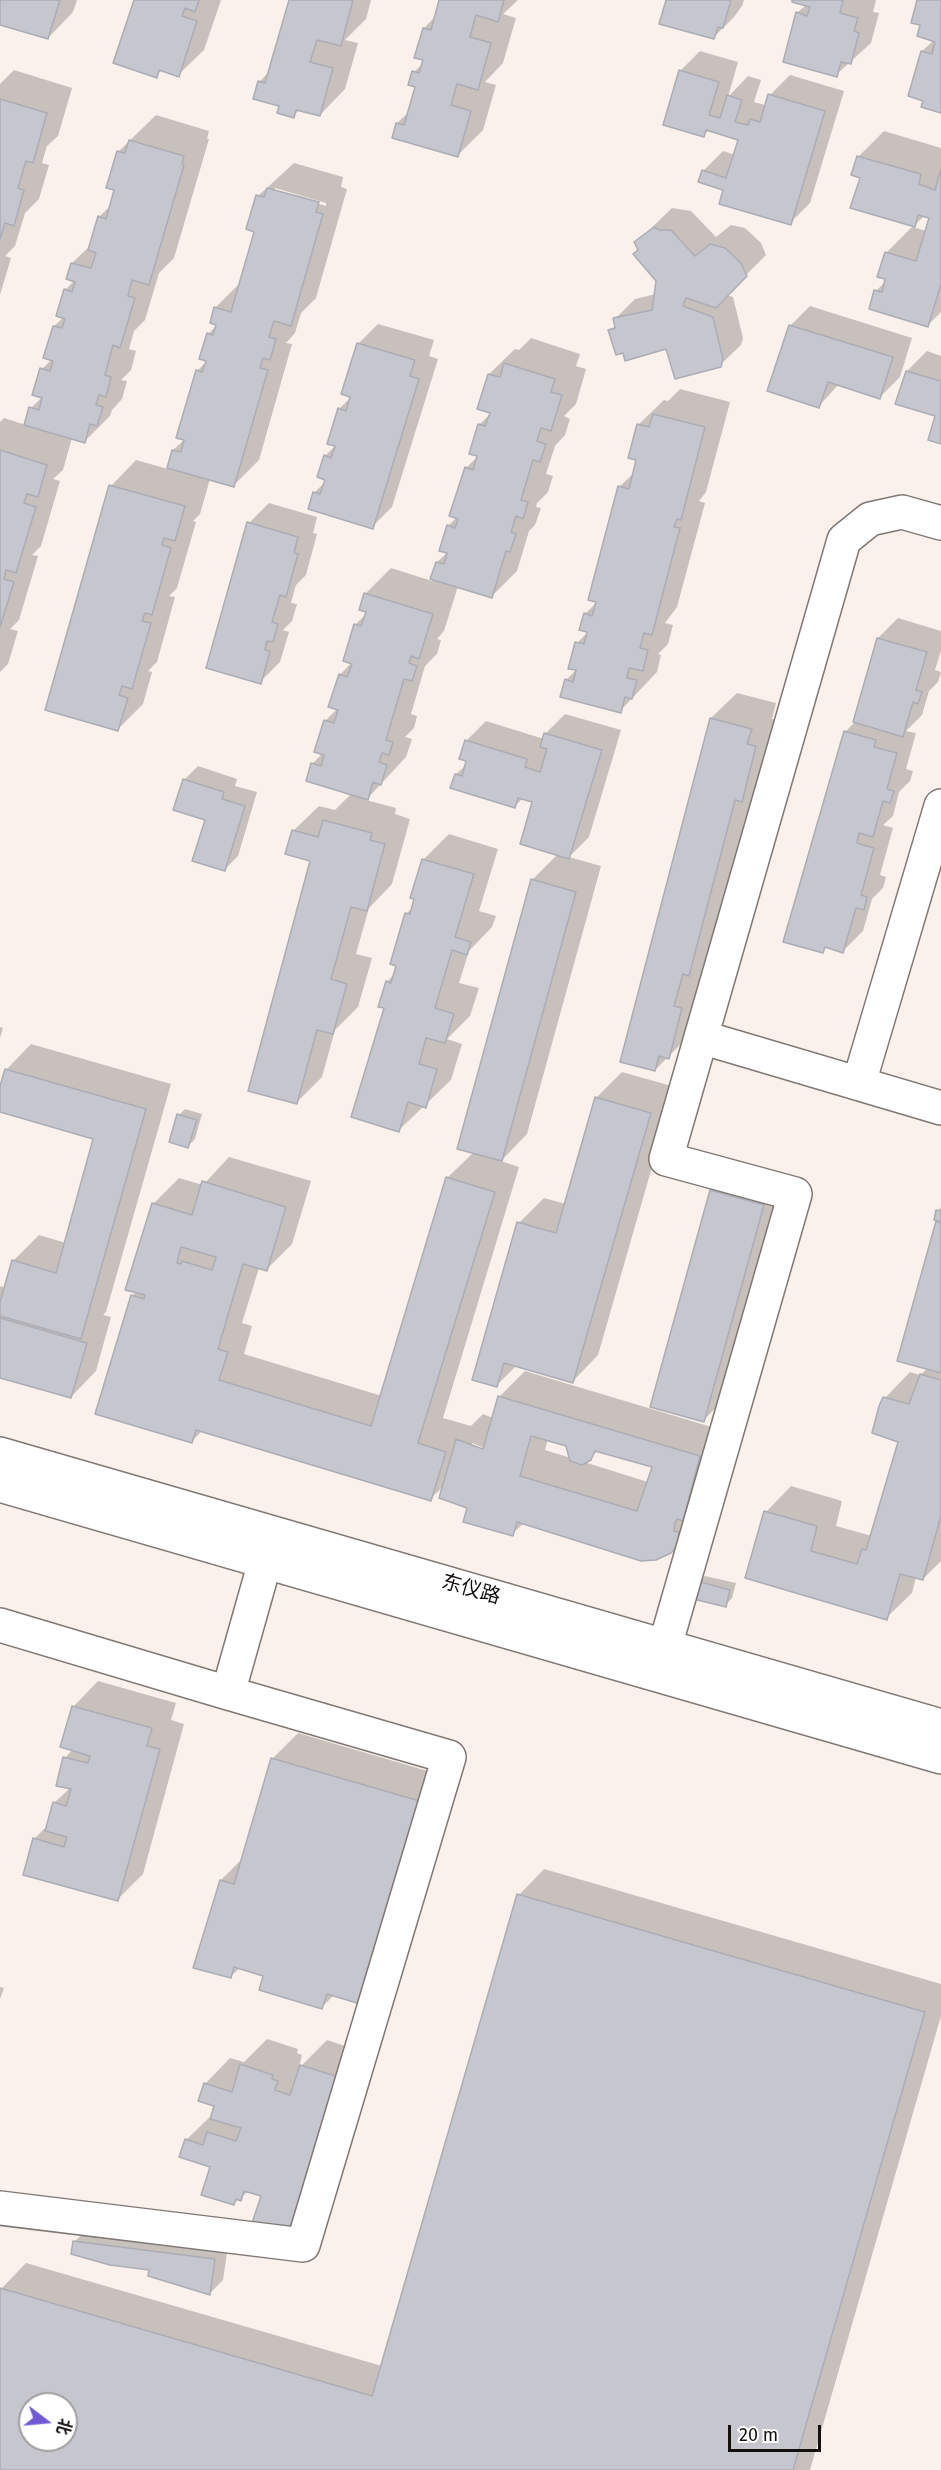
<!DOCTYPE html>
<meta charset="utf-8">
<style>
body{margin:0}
#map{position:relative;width:941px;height:2470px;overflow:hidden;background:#faf1ec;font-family:"Fira Sans","Noto Sans SC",sans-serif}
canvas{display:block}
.north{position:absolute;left:18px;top:2392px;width:60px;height:60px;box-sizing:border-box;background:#fff;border:2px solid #a19f9f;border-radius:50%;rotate:106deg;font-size:16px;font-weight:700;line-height:24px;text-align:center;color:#13100f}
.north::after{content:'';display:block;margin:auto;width:21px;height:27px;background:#715bd5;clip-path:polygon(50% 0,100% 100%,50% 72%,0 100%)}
.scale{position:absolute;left:728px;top:2425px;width:93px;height:27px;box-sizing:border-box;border:3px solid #13100f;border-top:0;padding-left:8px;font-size:18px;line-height:21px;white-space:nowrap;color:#13100f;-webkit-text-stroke:4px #fff;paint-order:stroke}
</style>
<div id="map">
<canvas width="941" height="2470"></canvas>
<div class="north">北</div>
<div class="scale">20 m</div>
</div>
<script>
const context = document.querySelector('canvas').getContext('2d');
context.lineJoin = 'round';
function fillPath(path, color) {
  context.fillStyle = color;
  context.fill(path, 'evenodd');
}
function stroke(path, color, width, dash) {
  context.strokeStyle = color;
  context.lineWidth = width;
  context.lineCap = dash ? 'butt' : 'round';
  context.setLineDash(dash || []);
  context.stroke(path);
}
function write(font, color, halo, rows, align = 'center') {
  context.font = font + ' "Fira Sans","Noto Sans SC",sans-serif';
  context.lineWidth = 4.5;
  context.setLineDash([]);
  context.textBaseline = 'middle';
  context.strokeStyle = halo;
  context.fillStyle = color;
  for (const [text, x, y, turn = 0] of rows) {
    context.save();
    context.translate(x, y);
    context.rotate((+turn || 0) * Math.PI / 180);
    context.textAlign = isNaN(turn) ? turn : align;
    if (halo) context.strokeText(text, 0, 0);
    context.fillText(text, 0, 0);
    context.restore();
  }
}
fillPath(new Path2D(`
 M0 0H77L73 12 48 38 0 24Z
 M136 0H221L204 50 178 75 162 70 156 76Z
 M290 0H371L366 19 345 40 358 43 345 89 320 115 300 109 294 116 259 82 270 71Z
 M441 0H518L503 14 516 18 503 63 485 82 496 85 483 130 458 155 397 123 410 111 417 86 414 72 424 62V28L436 16Z
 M667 0H744L742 6 734 17 714 37Z
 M794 0H876L873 12 879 13 871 43 836 75 797 13 806 5Z
 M919 0H941V111L925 100 922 51 934 40 922 24Z
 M700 51 738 62 728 97 748 76 761 80 754 102 765 105 770 95 790 75 844 91 810 203 790 223 725 189 703 171 723 151 735 155 740 139 709 130 703 136 680 71Z
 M14 70 72 88 58 136 47 146 42 163 49 165 39 199 25 213 15 246 5 256 11 258 0 295V84Z
 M156 115 209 131 207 139H209L174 258 159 273 145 320 134 331 129 349 136 351 131 370 121 380 127 381 122 399 112 410 110 416 85 441 72 438 63 470 53 479 60 481 41 546 32 555 38 556 19 620 10 629 18 631 8 664 0 672V422L4 418 26 425 31 408 42 397V369L52 359 54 326 64 317 65 290 75 280 68 278 72 263 91 245 99 217 112 204 116 189 118 152Z
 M884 131 941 148V312L928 325 876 291 888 279 886 253 914 225 862 177 859 156ZM925 215 931 217 926 231 913 227Z
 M294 163 343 177 341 187 347 189 316 298 301 313 295 333 286 343 292 344 259 460 233 486 210 479 200 514 193 521 196 522 177 588 169 596 175 597 157 662 148 671 152 672 143 704 118 729 111 486 136 460 168 469 173 450 185 439 197 371 208 360V334L218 324 211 322 216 307 242 281 256 231 258 196ZM275 188 326 203V206L275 191Z
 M672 208 691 211 716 237 731 225 745 228 761 243 766 255 726 295 733 297 743 338 741 345 720 365 667 347 624 351 610 331 616 325 615 319 635 299 656 294 658 280 636 243Z
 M810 306 912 338 900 377 880 397 839 384 819 406 790 326Z
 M378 324 434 340 429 356 438 359 392 507 372 527 314 493 326 481 325 456 336 445 339 409 352 396 358 344Z
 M531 338 580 354 576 366 586 369 576 404 564 416 570 419 565 435 555 446 546 474 553 476 548 492 537 503 536 507 541 508 535 525 529 531 517 571 491 597 458 586 444 631 437 639 441 640 437 654 425 666 411 714 417 716 414 728 405 737 412 739 406 757 366 800 396 808 395 814 410 819 392 884 369 908 356 954 372 958 358 1007 335 1030 322 1077 297 1102 312 860 293 831 319 806 335 810 352 793 312 764 323 753 325 721 338 708 340 675 352 662 356 624 367 613 365 594 391 568 432 581 437 562 448 552V526L457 517 466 468 479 455V425L492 412 489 374 515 349 519 350Z
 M927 351 941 356V442L937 415 907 371Z
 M680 389 730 402 706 492 699 501 705 503 677 607 665 623 673 625 668 644 658 654 661 655 657 672 620 711 566 680 577 669V643L589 631 585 614 598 601 619 487 635 472 638 459V425L664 400 668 401Z
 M269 503 317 517 313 533 317 534 306 575 296 585 291 603 297 604 292 621 283 630 289 632 280 662 260 682 249 523Z
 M898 618 941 631V651L935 670 941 672 938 682 929 691 922 715 906 731 916 733 906 769 913 771 910 781 899 792 893 816 883 825 893 828 880 875 886 877 883 888 872 899 863 931 843 951 827 947 822 951 845 732 854 723 878 638Z
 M737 693 776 703 772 719 781 721 715 949 705 959 699 981 706 983 694 1031 655 1070 711 718Z
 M565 714 621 730 589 837 569 857 601 866 527 1134 501 1161 519 1167 443 1418 471 1426 483 1414 493 1418 499 1397 525 1371 725 1431 706 1508 656 1559 524 1523 512 1534 469 1507 445 1485 430 1499 203 1430 191 1442 132 1296 136 1292 153 1204 179 1178 203 1185 229 1157 311 1181 292 1244 266 1270 259 1268 242 1323 252 1326 244 1354 382 1396 447 1178 474 1152 532 880 558 854 534 801 523 798 515 806 452 787 456 774 467 764 466 741 486 721 544 739 545 734ZM548 1439 568 1445 571 1458 545 1450ZM472 1443 490 1450 489 1453 472 1446ZM599 1450 653 1466 648 1482 584 1462Z
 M198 766 237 779 235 786 257 792 238 856 224 870 206 819 184 780Z
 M449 834 498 849 479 911 496 916 492 927 469 951 459 983 479 988 470 1016 447 1039 462 1044 451 1080 399 1130 386 1007 387 982 395 973 398 965 392 963 407 913 414 906 423 860Z
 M0 1027 3 1028 0 1038Z
 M31 1044 171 1084 106 1312 103 1315 111 1317 96 1371 71 1397 0 1377V1286L6 1288 13 1261 39 1235 66 1243 95 1138 0 1111V1092L6 1070Z
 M622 1072 675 1087 598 1355 573 1381 517 1365 497 1385 519 1223 544 1198 566 1204 596 1098Z
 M185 1109 202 1114 195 1139 188 1146 179 1115Z
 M731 1171 783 1185 723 1400 704 1420 711 1191Z
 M941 1207V1561L923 1579 916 1577 912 1593 886 1618 766 1512 791 1486 842 1501 836 1526 872 1536 900 1441 885 1398 910 1372 920 1375 928 1368 937 1222 939 1220 938 1211Z
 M705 1576 736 1583 732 1598 726 1605 698 1582Z
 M98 1681 176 1703 171 1720 184 1724 143 1874 118 1899 34 1839 49 1824 54 1803 70 1788 65 1758 73 1749V1707Z
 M298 1733 455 1779 334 1995 322 2007 265 1975 240 1968 230 1977 221 1880 243 1858 272 1759Z
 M544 1869 941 1984V2016L810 2470H0V2290L26 2263 382 2366 519 1895ZM30 2404H66V2440H30Z
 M0 1987 4 1988 0 1999Z
 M267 2039 298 2049 297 2053 302 2055 299 2068 327 2040 366 2053 263 2195 249 2191 234 2203 212 2166 186 2140 212 2115 216 2105 205 2084 230 2058 244 2062Z
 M88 2229 228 2246 223 2280 210 2293 150 2269 74 2242Z`), '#0003');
const building = new Path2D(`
 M0 0H60L48 39 0 25Z
 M134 0H199L195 12 185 8 182 16 197 21 179 77 159 70 157 78 113 63Z
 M289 0H353L341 46 317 40 310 62 333 68 320 116 296 110 294 118 277 113 279 106 253 99 258 81 265 83Z
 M439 0H504L498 22 476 15 470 37 491 43 478 90 457 84 451 105 471 111 458 157 392 138 396 123 404 125 415 87 408 85 412 71 419 73 423 60 414 58 423 28 431 30Z
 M666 0H731L723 28 718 27 714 39 659 24Z
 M792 0H843L840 13 858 18 854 31 859 33 851 64 841 62 837 77 783 62 796 12 807 16 810 7 792 2Z
 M917 0H941V113L921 107 923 101 908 96 921 51 932 54 935 42 917 36 920 25 911 23Z
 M679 70 719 82 709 115 720 118 727 95 742 100 735 122 748 125 750 119 760 122 768 94 825 111 791 225 719 204 723 190 698 182 702 170 726 178 738 140 706 130 704 137 663 125Z
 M0 99 47 113 33 163 26 161 18 188 24 190 14 226 5 223 0 239Z
 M129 140 184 156 182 164 184 165 149 285 132 280 128 296 135 298 120 348 113 345 105 375 111 377 106 397 99 395 96 405 103 407 97 426 90 424 85 443 24 425 29 407 39 410 42 398 32 395 40 368 50 371 53 361 43 358 53 326 62 328 65 319 56 316 64 289 72 292 75 282 66 279 71 263 91 268 96 253 88 250 98 216 106 219 114 190 106 188 117 151 125 153Z
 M857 156 921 174 919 184 935 190 941 169V284L928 327 869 309 874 290 882 292 885 279 877 277 885 252 916 261 929 218 918 215 915 227 850 208 860 178 851 175Z
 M267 188 319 202 316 212 323 214 291 326 274 321 269 337 276 339 270 360 263 358 260 368 268 370 234 487 167 468 172 450 181 452 184 440 176 438 196 370 202 372 206 361 199 359 207 333 213 335 216 325 210 323 214 307 231 312 254 232 246 229 256 195 264 197Z
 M654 227 659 230H671L695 256 710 244 725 248 741 263 747 276 716 308 686 298 683 306 713 317 723 359 721 367 675 379 666 349 625 361 623 353 616 355 608 330 615 328 613 318 652 310 656 281 633 254 638 250 634 242Z
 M789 325 893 357 880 399 828 382 819 408 767 391Z
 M357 343 415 360 410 376 419 379 373 529 308 509 313 492 320 494 325 480 317 477 324 455 331 458 335 446 327 444 338 408 346 411 350 397 341 394Z
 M504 363 555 379 551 392 562 395 551 431 541 428 537 441 546 444 540 462 533 460 521 500 528 502 523 519 516 516 511 532 516 534 510 552 506 551 492 598 430 579 436 562 444 564 447 553 439 551 447 525 455 528 458 519 449 516 465 467 473 470 477 456 469 454 478 424 485 426 490 413 477 409 488 374 500 377Z
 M906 371 941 381V444L928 440 935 416 895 404Z
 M653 414 705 427 681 520 677 519 674 527 680 528 652 635 644 633 640 648 648 650 643 671 629 668 627 678 637 680 632 699 625 697 621 713 560 697 565 679 573 682 576 670 568 669 575 642 584 644 587 632 579 630 584 613 592 616 596 602 588 600 618 486 629 489 636 460 628 458 637 424 649 427Z
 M0 450 47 465 38 497 27 494 24 503 36 507 16 573 6 570 4 579 14 582 0 627Z
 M109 485 185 506 175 541 164 538 162 545 171 548 152 615 145 613 142 621 151 623 132 689 122 686 119 695 128 698 118 731 45 710Z
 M247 522 298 537 294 553 298 554 286 597 280 595 272 622 278 624 273 642 267 641 265 650 270 651 261 684 206 668Z
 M364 593 433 614 419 659 411 656 409 663 417 666 412 681 404 679 386 740 393 742 389 755 382 753 379 762 387 765 381 785 373 782 368 800 306 781 311 763 321 766 324 755 314 752 324 720 334 723 338 710 328 707 339 674 347 677 352 664 343 661 354 624 361 626 366 612 359 610Z
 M877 638 927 652 916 690 922 692 918 704 913 702 903 737 853 722Z
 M710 718 752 729 747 744 756 746 742 802 735 800 689 976 683 974 674 1006 682 1008 669 1059 659 1056 655 1071 620 1062Z
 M844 731 876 740 874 747 897 753 887 789 894 791 890 803 883 801 873 837 859 833 857 843 874 848 861 895 867 897 864 910 856 908 843 953 825 947 823 953 783 942Z
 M544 733 602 750 569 859 520 844 532 802 518 798 515 808 450 788 455 774 462 776 466 761 459 759 465 740 527 759 525 767 540 772 547 749 540 747Z
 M183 779 224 792 222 799 245 806 225 871 192 861 205 820 173 810Z
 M323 820 372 833 370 840 385 844 367 911 351 907 331 979 347 984 333 1034 317 1030 297 1104 248 1091 310 861 285 854 292 830 318 837Z
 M422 859 474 874 455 937 471 942 467 955 452 950 435 1008 454 1014 445 1043 426 1038 419 1064 437 1069 426 1108 408 1102 399 1132 351 1117 384 1008 378 1007 386 981 391 983 396 966 390 964 405 913 410 914 414 899 410 898Z
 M531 879 576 892 502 1161 457 1149Z
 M5 1069 146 1109 81 1339 0 1316V1302L12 1260 56 1273 93 1139 0 1112V1086Z
 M595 1097 651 1113 573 1383 504 1363 497 1387 472 1380 517 1222 556 1233Z
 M177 1114 197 1120 188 1148 169 1142Z
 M446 1177 495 1192 418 1443 446 1452 431 1501 196 1430 192 1443 95 1414 131 1295 144 1299 145 1295 125 1290 152 1203 192 1215 202 1181 286 1207 267 1271 243 1264 218 1349 228 1352 219 1380 371 1426ZM181 1247 216 1257 212 1270 182 1261 181 1264 177 1263Z
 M710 1190 764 1205 704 1422 650 1407Z
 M936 1210 941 1211V1222L934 1220Z
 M936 1221 941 1223V1373L897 1361Z
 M0 1318 87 1343 71 1398 0 1378Z
 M920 1374 941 1380V1516L923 1580 900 1574 887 1620 745 1578 764 1511 817 1526 811 1551 857 1564 862 1549 866 1550 898 1442 872 1433 879 1406 883 1397 909 1404Z
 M498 1396 700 1456 683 1521 677 1519 675 1523 674 1531 682 1533 677 1547 671 1553 656 1560 641 1561 517 1522 513 1536 463 1522 467 1508 439 1498 456 1439 483 1449ZM531 1436 566 1446 570 1461 582 1465 591 1460 595 1451 652 1467 637 1511 520 1476Z
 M697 1581 730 1590 726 1607 693 1599Z
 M72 1706 152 1728 147 1746 160 1749 118 1901 23 1875 33 1838 64 1847 67 1837 45 1831 53 1802 66 1806 71 1789 56 1786 63 1757 88 1763 90 1756 60 1747Z
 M271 1758 430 1804 370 2007 327 1994 322 2009 259 1990 263 1976 234 1967 231 1978 193 1968 220 1880 234 1884Z
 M517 1894 925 2012 793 2470H0V2288L372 2396ZM30 2404H66V2440H30Z
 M240 2064 273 2075 272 2079 278 2081 275 2090 290 2095 300 2065 342 2078 291 2236 252 2223 261 2196 244 2191 241 2201 236 2199 234 2205 201 2195 210 2167 179 2157 185 2139 203 2145 207 2132 236 2141 241 2128 210 2119 214 2106 198 2101 204 2083 232 2092Z
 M73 2241 215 2259 210 2295 148 2276 149 2270 110 2265 71 2254Z`);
fillPath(building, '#c6c6cf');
stroke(building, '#acacb4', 1.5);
const minor = new Path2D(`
 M701 1037 941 1108
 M859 1083 941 806
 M0 1625 228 1693
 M665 1646 795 1194 666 1159 844 540 870 519 902 512 941 523
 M0 2208 303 2245 449 1757 228 1693 265 1562`);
const major = new Path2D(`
 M0 1454 941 1726
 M0 1485 941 1757`);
stroke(minor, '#807874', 36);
stroke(major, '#807874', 36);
stroke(minor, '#fff', 33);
stroke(major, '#fff', 33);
write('20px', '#13100f', '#fff', [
 ["东仪路",471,1590,16]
]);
</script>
